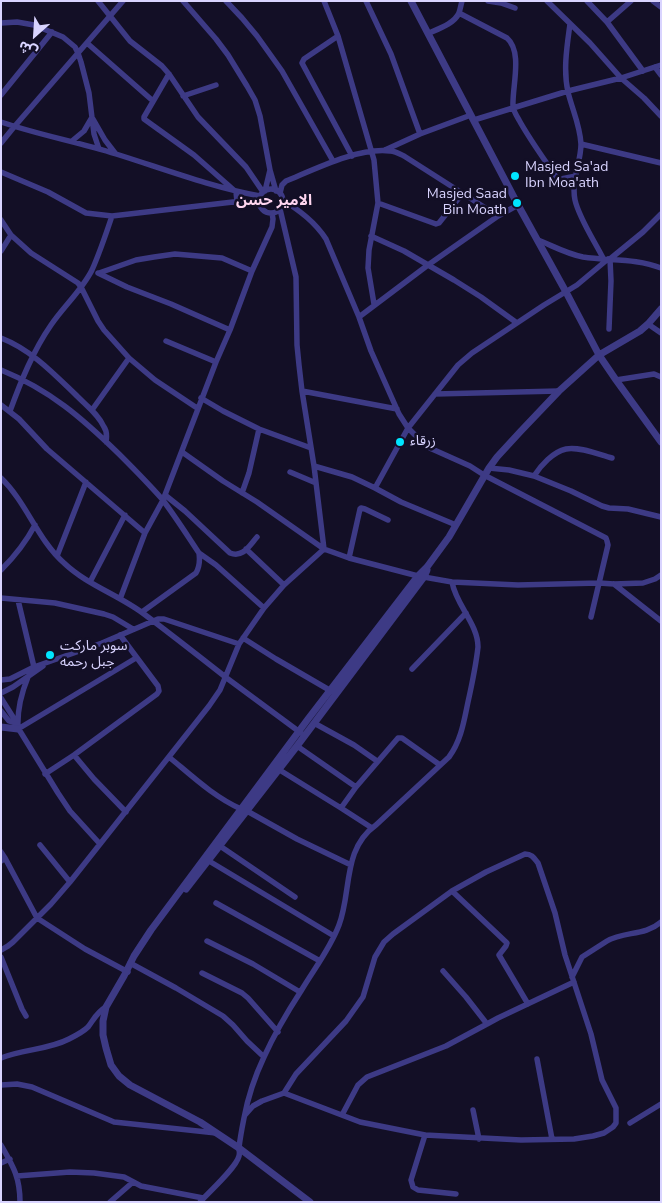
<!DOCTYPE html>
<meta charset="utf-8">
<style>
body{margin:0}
#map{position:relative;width:662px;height:1203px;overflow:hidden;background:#130f26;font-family:"Nunito Sans","Noto Sans Arabic",sans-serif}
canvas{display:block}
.frame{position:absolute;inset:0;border:2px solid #d9d4ff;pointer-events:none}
.north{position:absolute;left:10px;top:10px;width:50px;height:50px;-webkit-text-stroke:4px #130f26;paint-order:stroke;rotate:206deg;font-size:14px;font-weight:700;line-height:20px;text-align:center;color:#d9d4ff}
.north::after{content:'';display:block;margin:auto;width:18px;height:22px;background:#d9d4ff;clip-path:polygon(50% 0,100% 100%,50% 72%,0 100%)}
</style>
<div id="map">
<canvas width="662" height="1203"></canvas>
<div class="frame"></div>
<div class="north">ش</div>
</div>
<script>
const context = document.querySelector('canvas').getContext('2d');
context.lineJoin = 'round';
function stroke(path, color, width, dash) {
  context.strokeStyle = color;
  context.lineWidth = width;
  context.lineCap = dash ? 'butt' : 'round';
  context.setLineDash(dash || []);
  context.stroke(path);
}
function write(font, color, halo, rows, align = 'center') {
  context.font = font + ' "Nunito Sans","Noto Sans Arabic",sans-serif';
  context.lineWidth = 5;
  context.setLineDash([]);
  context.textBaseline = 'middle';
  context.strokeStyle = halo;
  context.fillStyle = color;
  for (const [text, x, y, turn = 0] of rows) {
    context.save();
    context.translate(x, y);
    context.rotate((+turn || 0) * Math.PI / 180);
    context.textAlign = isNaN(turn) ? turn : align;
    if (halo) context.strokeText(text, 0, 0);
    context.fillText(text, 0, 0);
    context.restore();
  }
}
stroke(new Path2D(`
 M98 1 130 41 162 66 169 74 198 117 246 167 263 192
 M183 1 216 39 228 55 247 86 255 100 260 116 270 170 276 191
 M226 1 242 18 257 36 282 71 333 161
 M324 1 338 36 374 160 378 203 369 250 368 268 374 304
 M366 1 391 54 420 134 471 115
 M488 1 501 3 515 8
 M547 1 590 43 621 78 644 98 661 116
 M587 1 607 22 643 71
 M653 1 661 7
 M459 13 507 38C523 52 512 87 513 106 513 110 516 115 519 120 530 140 544 159 557 178L561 179 576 176
 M607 22 631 1
 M1 23 17 22 34 25 63 37 75 47 78 53 81 62 89 93 94 134 99 149
 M570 24C567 46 563 70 568 92 572 109 580 125 581 144 581 162 571 181 575 200 579 218 595 242 603 258
 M429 33C438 29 454 24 459 13 460 10 461 5 462 1
 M338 36 304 59 302 63 352 156
 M87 43 153 101
 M655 67 661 75
 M169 74 144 117V119L194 155 236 192 237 202
 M1 95 52 32
 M183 96 216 85
 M93 119 105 140 115 153
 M474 120 568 91 621 78 661 65
 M1 122C39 135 78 142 116 154 164 169 211 187 260 196
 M72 141 84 131 91 119
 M1 143 14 127 123 1
 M581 144 661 163
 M385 150 420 134
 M1 172 48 192 86 213 112 216 233 202 259 203
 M259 201a12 12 0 1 1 24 0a12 12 0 1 1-24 0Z
 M265 191 270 170
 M280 193 282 185 286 181C315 169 359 147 390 151 395 151 400 154 404 156L498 216
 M283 200C300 211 315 222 326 239L359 317 371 351 399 414 408 428 425 445 432 449 470 466 484 475 606 538 607 541 608 545 591 617
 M378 203 436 224 439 223 462 194
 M280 209 296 277 297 345 299 365 302 391 314 466 324 549
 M1 220 11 235 31 253 78 283 81 287 98 321 104 330 129 358 155 380 197 408
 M371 236 404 251 454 280 481 297 517 323
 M538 240C553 246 567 254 583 257 609 261 636 258 661 268
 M1 251 11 235
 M98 273 127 287 171 304 230 330
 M99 273 136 260 154 257 175 254 222 258 252 271
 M359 317 428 265 498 216 518 205
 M648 324 661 333
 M609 329 611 281 610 259 643 232 661 214
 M1 338C32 350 55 375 78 397 87 406 99 415 104 427 107 431 107 436 106 442
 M166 341 216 362
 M1 370C50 390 82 418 119 454 134 469 148 483 162 499 175 516 187 535 199 553 200 560 200 566 196 573L142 612
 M616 380 654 374 661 377
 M302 391 397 409
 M435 394 559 391
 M201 398 223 411 259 429 311 448
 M1 405 19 419 47 449 145 533
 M92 410 129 358
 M10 411C21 381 33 351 51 325 64 306 82 290 92 270 100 252 106 234 112 216
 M182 452 223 481 257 502 324 549 349 558 418 576 452 582 518 585 599 583 614 584 643 583 655 579 661 575
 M314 466 352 477 375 488 408 428 458 365 472 353 544 305 577 285 608 259
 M489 468 509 470 534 476 571 491 602 506 609 508 628 509 661 517
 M290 472 316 483
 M534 476C541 465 553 452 566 449 579 446 600 455 612 458
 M1 478C27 503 37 539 64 563 87 585 119 595 144 614 172 635 200 657 228 679 252 697 277 715 301 733
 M375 488 401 502 456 525
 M242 493 249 473 259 429
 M165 495 185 511 230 553C243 558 249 546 257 537
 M246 549 284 585
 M199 553 216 565 264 608
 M57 556 86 482
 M349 558 360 509 361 508 365 509 388 520
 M1 570C15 556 26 542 35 525
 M90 582 125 515
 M614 584 661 621
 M1 598 55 603 104 614 113 617 133 629
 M120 599 145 533 163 500 216 362 230 330 252 271 272 227 273 219 272 213
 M18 600 34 667
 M243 638 276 659 331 691
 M412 669 466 613
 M28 677C21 694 17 710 18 729L136 658
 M1 680 10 679 34 667 102 643 158 619H164L239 644
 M1 693 13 687 43 666
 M1 698 13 717 15 723 58 793 70 811 100 844
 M1 711 9 721 15 723
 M314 723 354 745 377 761
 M297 746 356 787
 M74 755 94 779 126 812
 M169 757C192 776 214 797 241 809
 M278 769 341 808 356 787 398 738H402L440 765
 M45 774 74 755 157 694 159 691 158 686 120 635
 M341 808 372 828
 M247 811 297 839 351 865
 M40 845 70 882
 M220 846 295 897
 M1 852 5 858
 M1 861 5 858 37 918 85 949 128 972
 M209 861 334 936
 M452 891 507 943 506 946 499 955 528 1004
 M216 903 320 961
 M207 941 253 964 300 992
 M1 950 8 946 13 942 51 904 70 882 209 706 220 690 239 644 264 608 284 585 324 549
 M1 957 22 1009 26 1016
 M130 963 176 988 223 1016 233 1025 247 1041 264 1057
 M443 971 466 997 487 1024 498 1018 574 982
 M202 973 242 993 248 998 278 1032
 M572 977 582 957 607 941C624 931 645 936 661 922
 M1 1058C23 1049 48 1050 69 1039 75 1036 83 1032 88 1027 94 1019 97 1012 106 1007
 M537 1059 552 1139
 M1 1085 17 1084 32 1087 114 1122 216 1133
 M473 1110 479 1139
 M245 1115 253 1106 262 1101 284 1093 360 1122 425 1135 521 1140 574 1139 593 1136 604 1133 613 1127 616 1123V1108L602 1080 591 1034 565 955 555 913 538 863C534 858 532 854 525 854L486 872 452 891 393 934 384 942 375 957 363 997 346 1021 296 1074 284 1093
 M342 1115 358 1085 367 1077 446 1046 487 1024
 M630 1123 661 1104
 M425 1135 411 1180 413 1187 418 1190 456 1194
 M1 1145C13 1166 20 1177 20 1202
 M1 1163 10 1159
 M17 1176 70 1172 94 1173 124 1177 141 1186 203 1198
 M110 1202 133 1182
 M200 1202C209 1192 236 1168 239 1156 240 1152 239 1152 239 1148 240 1138 242 1128 244 1118 248 1097 255 1076 264 1057 274 1035 288 1011 301 991 314 969 330 949 339 925 352 891 342 849 376 825L449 757C461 741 464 721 468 702 472 684 476 665 478 647 478 624 456 605 452 582`), '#3d3a85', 5.5);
stroke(new Path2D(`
 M411 1 518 205 566 292 599 355 616 380 661 442
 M1 727 18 729
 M186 889 297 746 424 577 427 570
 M310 1202 239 1148 200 1122 130 1085 119 1076 111 1065 106 1048 103 1035V1021L106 1007 124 976 134 956 151 930 308 719 418 576 427 567 449 537 489 468 497 457 520 432 559 391 599 355 640 331 648 324 661 309`), '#3d3a85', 7);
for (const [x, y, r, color] of [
 [515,176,5,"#00e5ff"],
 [517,203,5,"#00e5ff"],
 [400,442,5,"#00e5ff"],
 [50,655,5,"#00e5ff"]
]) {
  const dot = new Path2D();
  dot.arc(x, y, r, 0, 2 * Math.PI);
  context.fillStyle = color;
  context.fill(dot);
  stroke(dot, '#130f26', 2);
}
write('14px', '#d9d4ff', '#130f26', [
 ["Masjed Sa'ad",525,168],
 ["Ibn Moa'ath",525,184],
 ["Masjed Saad",507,195,"right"],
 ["Bin Moath",507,211,"right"],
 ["زرقاء",410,442],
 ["سوبر ماركت",60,647],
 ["جبل رحمه",60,663]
], 'left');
write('bold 15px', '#ffd6f0', '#130f26', [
 ["الامير حسن",274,201]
]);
</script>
